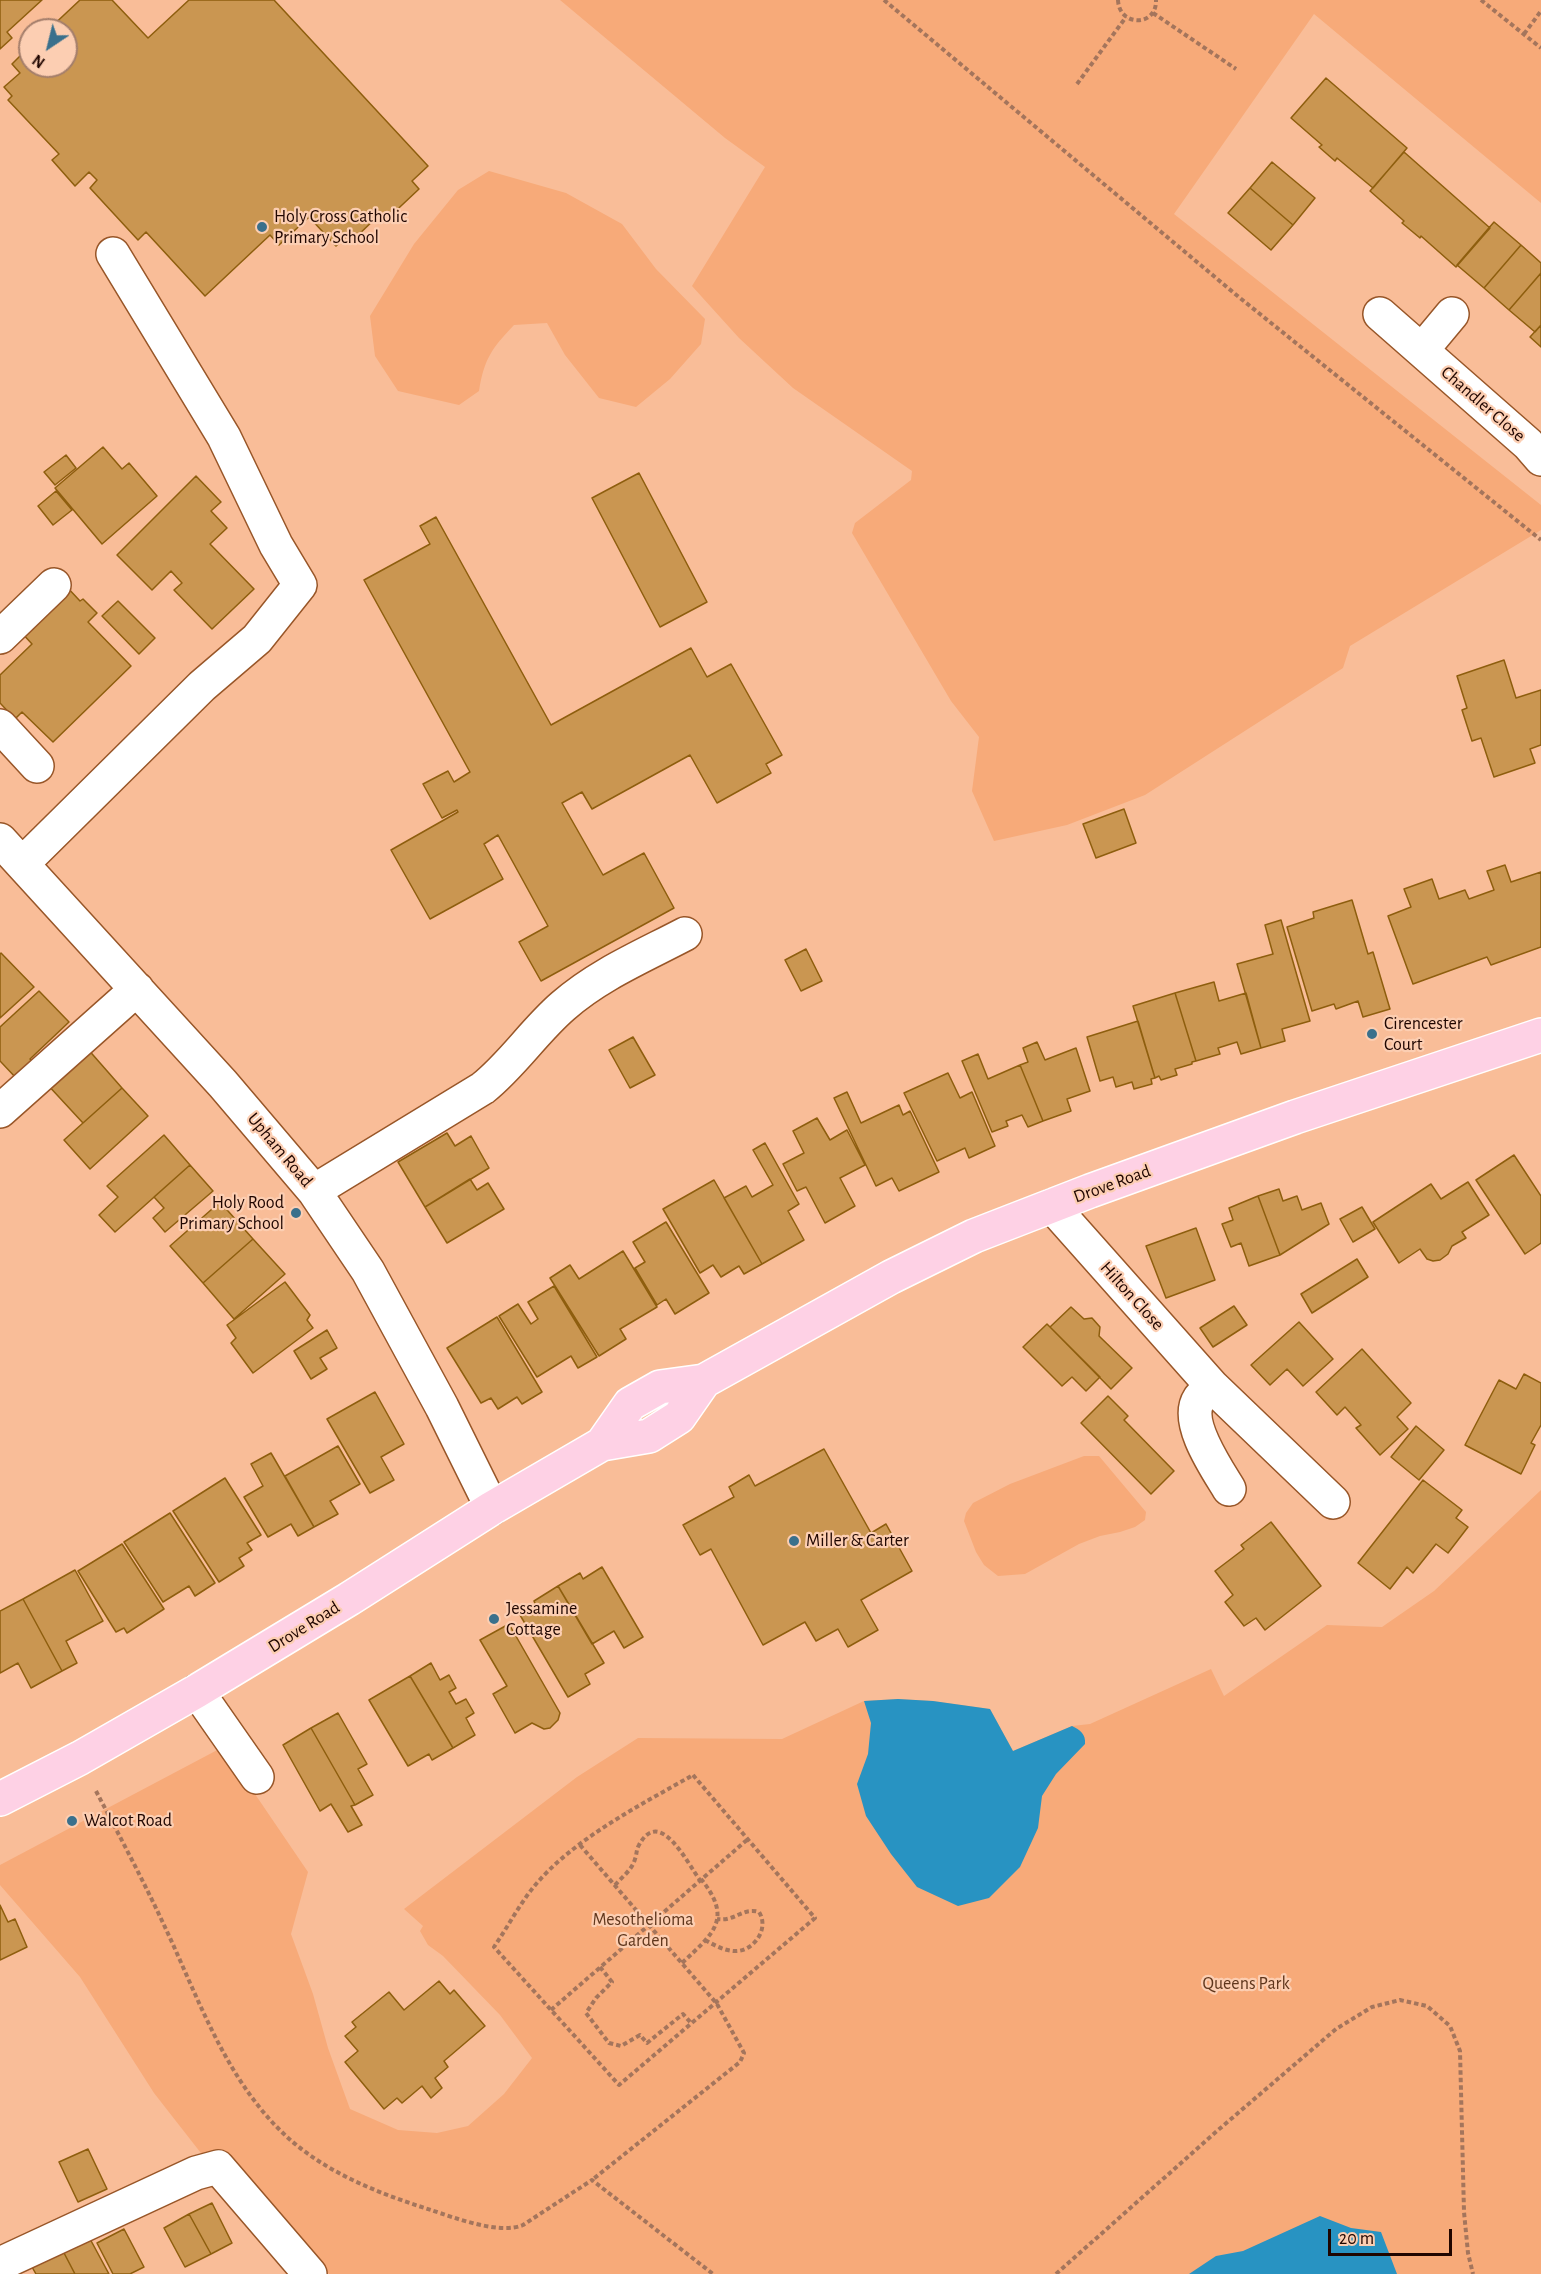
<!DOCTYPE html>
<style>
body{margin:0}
#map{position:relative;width:1541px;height:2274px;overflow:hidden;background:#f9bd98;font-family:"Alegreya Sans",sans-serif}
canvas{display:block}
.north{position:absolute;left:18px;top:18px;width:60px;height:60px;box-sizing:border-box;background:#fcceb2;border:2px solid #a47e6b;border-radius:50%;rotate:215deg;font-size:16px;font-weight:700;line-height:24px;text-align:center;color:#200600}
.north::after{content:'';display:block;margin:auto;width:21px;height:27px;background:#3a708c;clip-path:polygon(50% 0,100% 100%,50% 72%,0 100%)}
.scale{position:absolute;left:1328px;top:2229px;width:124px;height:27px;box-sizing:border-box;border:3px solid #200600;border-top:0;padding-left:8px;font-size:18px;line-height:21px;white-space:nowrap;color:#200600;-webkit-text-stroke:4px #fcceb2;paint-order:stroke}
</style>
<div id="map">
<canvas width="1541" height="2274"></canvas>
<div class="north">N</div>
<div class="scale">20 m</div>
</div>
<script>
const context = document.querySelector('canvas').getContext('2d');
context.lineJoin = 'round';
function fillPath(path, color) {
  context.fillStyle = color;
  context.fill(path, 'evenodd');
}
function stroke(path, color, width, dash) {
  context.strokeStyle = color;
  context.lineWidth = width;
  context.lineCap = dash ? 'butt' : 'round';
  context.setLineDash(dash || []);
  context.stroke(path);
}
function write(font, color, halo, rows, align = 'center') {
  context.font = font + ' "Alegreya Sans",sans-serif';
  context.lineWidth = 4.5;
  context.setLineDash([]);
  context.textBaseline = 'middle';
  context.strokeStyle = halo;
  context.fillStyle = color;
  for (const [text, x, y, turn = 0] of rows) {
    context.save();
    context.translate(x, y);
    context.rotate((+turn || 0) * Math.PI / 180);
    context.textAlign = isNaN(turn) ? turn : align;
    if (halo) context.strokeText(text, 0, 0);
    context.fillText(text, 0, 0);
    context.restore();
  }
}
fillPath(new Path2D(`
 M560 0H1541V203L1314 14 1174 214 1541 505V530L1350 646 1343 668 1145 795 1067 825 994 841 972 791 979 737 951 701 852 533 855 523 911 480 912 471 793 388 739 338 692 286 765 167 725 138Z
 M489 171 566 193 622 224 656 269 705 319 701 344 670 379 636 407 599 398 565 355 547 323 514 325C492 348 484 359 479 391L459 405 398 391 375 356 370 316 414 244 458 190Z
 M1084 1456H1099L1146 1512 1145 1520 1135 1527 1120 1532 1100 1536 1079 1544 1025 1574 998 1576 984 1565 976 1552 964 1521 966 1513 973 1503 1010 1484Z
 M1541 1490V2274H329L294 2232 204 2157 154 2093 80 1977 0 1885V1865L223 1747 308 1872 291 1934 313 1994 328 2048 350 2109 398 2130 437 2133 468 2126 504 2094 532 2058 500 2015 443 1956 428 1945 420 1931 423 1926 404 1909 577 1777 638 1738 782 1739 864 1701 898 1699 933 1701 990 1709 1013 1751 1072 1726 1090 1724 1211 1669 1224 1696 1327 1625 1382 1627 1434 1591Z`), '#f7aa79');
fillPath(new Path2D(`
 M898 1699 933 1701 990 1709 1013 1751 1072 1726C1080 1730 1086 1734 1085 1744L1056 1774 1042 1796 1038 1828 1020 1867 989 1898 958 1906 917 1887 891 1854 866 1816 857 1784 868 1754 871 1723 864 1701Z
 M1320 2216 1351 2228 1381 2232 1397 2274H1189L1216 2256 1243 2251Z`), '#2893c2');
const building = new Path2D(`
 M0 0H42L7 32 12 38 0 49Z
 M80 0H112L148 38 189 0H274L428 166 412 181 419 189 385 221 379 215 353 240 348 235 336 246 309 217 279 245 270 235 205 296 146 232 138 240 90 188 97 180 89 172 75 186 52 160 59 154 8 100 12 96 4 87 20 73 12 64 30 46V66H66V30H48Z
 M1326 78 1407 148 1373 188 1337 158 1335 161 1319 147 1322 145 1291 118Z
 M1404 152 1490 228 1456 267 1421 236 1420 238 1402 223 1404 221 1370 191Z
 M1272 162 1315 198 1293 225 1250 188Z
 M1250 188 1293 225 1271 250 1228 213Z
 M1494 222 1521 245 1484 288 1457 265Z
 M1521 245 1541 263V273L1509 310 1484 288Z
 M1541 273V325L1535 332 1509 310Z
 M1541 325V347L1530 337Z
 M103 447 122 469 129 463 157 496 102 544 55 488Z
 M66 455 76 468 55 485 44 472Z
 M639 473 707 602 660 627 592 498Z
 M196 476 221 502 211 511 227 528 210 544 254 589 212 629 174 590 182 583 171 571 152 590 117 555Z
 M56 491 72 510 53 525 38 506Z
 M436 517 551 725 691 648 707 677 731 664 782 755 766 764 771 773 717 803 690 755 592 809 582 792 562 803 603 875 644 853 674 908 541 981 519 942 548 926 498 835 484 844 503 879 430 919 391 850 458 812 457 810 442 818 423 784 448 771 454 782 470 772 364 580 430 544 420 526Z
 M66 586 80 601 83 599 97 613 88 622 131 666 53 742 22 712 15 719 0 703V675L32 644 20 631Z
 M118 601 155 638 139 654 102 616Z
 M1504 660 1516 698 1541 690V745L1530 749 1535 763 1494 777 1481 738 1472 741 1462 710 1467 708 1457 676Z
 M1124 809 1136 843 1096 858 1083 824Z
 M1505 865 1511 882 1541 872V947L1491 965 1487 957 1413 984 1388 916 1411 907 1404 889 1432 879 1439 899 1465 890 1469 899 1494 890 1487 871Z
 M1352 900 1368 954 1373 952 1390 1009 1363 1017 1358 1001 1336 1009 1334 1004 1312 1011 1287 927 1314 918 1313 912Z
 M1281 920 1310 1021 1282 1029 1285 1041 1261 1048 1237 964 1273 954 1265 925Z
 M806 949 822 981 801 991 785 960Z
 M1 953 34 987 0 1018V954Z
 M1214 982 1219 1001 1246 993 1261 1048 1241 1054 1237 1042 1218 1048 1220 1054 1196 1061 1175 993Z
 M39 991 69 1022 30 1059 34 1063 17 1079 0 1061V1027Z
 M1175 993 1196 1061 1192 1062V1064L1175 1069 1177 1075 1161 1080 1159 1076 1155 1078 1133 1006Z
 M1138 1021 1155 1078 1151 1079 1152 1084 1134 1089 1132 1082 1116 1087 1113 1077 1100 1081 1087 1037Z
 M633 1037 655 1075 630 1088 609 1050Z
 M1037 1042 1045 1060 1076 1048 1090 1091 1067 1099 1071 1111 1043 1121 1020 1065 1028 1062 1023 1048Z
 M86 1047 122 1088 83 1123 46 1083Z
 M978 1054 988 1079 1020 1065 1043 1121 1028 1127 1022 1115 1006 1121 1008 1126 992 1132 962 1061Z
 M948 1073 960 1098 972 1092 995 1146 969 1158 965 1148 937 1161 904 1093Z
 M122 1088 148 1116 90 1169 64 1140Z
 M847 1092 861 1123 899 1105 903 1115 910 1111 939 1172 899 1191 892 1178 876 1186 834 1098Z
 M817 1118 830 1140 847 1130 865 1165 840 1178 855 1206 825 1223 806 1187 797 1191 783 1164 804 1153 793 1131Z
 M447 1133 455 1146 471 1136 489 1168 425 1207 398 1162Z
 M164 1135 190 1165 115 1232 99 1215 118 1197 107 1186Z
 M765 1143 799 1204 788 1211 804 1240 762 1264 724 1198 746 1186 752 1197 773 1185 753 1150Z
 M1514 1155 1541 1196V1243L1525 1254 1476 1180Z
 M190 1165 213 1191 165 1232 153 1218 164 1208 154 1197Z
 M470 1179 477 1190 488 1183 504 1209 447 1243 425 1207Z
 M714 1180 762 1264 744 1274 739 1266 721 1277 713 1265 700 1273 663 1209Z
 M1468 1182 1489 1215 1462 1232 1466 1238 1452 1246 1448 1254 1440 1260 1433 1261 1427 1259 1420 1249 1399 1263 1373 1222 1431 1184 1441 1199Z
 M1279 1189 1283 1201 1297 1196 1302 1210 1321 1203 1329 1224 1280 1255 1258 1196Z
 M1258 1196 1280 1255 1249 1266 1241 1243 1231 1247 1222 1224 1233 1220 1229 1208Z
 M220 1202 253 1239 203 1283 170 1246Z
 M1362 1207 1375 1229 1353 1242 1340 1219Z
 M666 1222 709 1293 675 1314 666 1299 657 1305 635 1268 645 1262 633 1242Z
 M1196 1228 1215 1280 1166 1298 1146 1246Z
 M253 1239 285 1274 234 1319 203 1283Z
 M623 1251 657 1307 620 1329 626 1339 599 1356 550 1278 570 1265 579 1279Z
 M1357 1259 1368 1277 1312 1313 1301 1294Z
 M285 1282 310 1315 307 1320 313 1328 253 1373 231 1343 236 1338 227 1325Z
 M554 1286 597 1357 578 1368 571 1356 537 1377 499 1316 518 1304 531 1324 538 1319 528 1302Z
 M1234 1306 1247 1325 1213 1347 1200 1328Z
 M1071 1307 1084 1319 1092 1318 1100 1327 1099 1336 1132 1368 1111 1389 1050 1327Z
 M497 1317 542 1392 522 1404 517 1397 498 1409 491 1398 481 1403 447 1348Z
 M1299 1322 1333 1359 1303 1386 1287 1369 1270 1385 1251 1365Z
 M1047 1324 1100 1377 1086 1391 1072 1377 1062 1386 1023 1347Z
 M327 1330 337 1348 320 1358 327 1369 311 1379 294 1351Z
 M1362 1349 1411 1403 1397 1417 1408 1429 1380 1455 1356 1428 1361 1425 1345 1407 1337 1415 1316 1392Z
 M1524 1374 1541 1383V1425L1531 1443 1535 1445 1521 1474 1465 1445 1499 1380 1516 1389Z
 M375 1392 404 1444 381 1457 394 1480 370 1493 327 1419Z
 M1108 1396 1128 1416 1124 1420 1174 1471 1151 1494 1081 1423Z
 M1416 1426 1444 1450 1419 1480 1391 1457Z
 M338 1446 360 1484 330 1501 338 1514 314 1527 285 1476Z
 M824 1449 871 1533 886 1524 912 1571 861 1600 878 1630 848 1647 838 1629 816 1641 805 1622 763 1645 711 1549 700 1555 683 1525 734 1497 729 1487 749 1475 755 1486Z
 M271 1453 314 1527 298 1536 291 1524 268 1537 244 1497 263 1486 251 1464Z
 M225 1478 261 1535 247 1543 252 1550 239 1558 244 1566 219 1582 173 1511Z
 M1423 1480 1462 1510 1456 1518 1468 1527 1448 1553 1436 1544 1413 1573 1407 1567 1390 1589 1358 1563Z
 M170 1513 215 1583 195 1596 189 1586 163 1602 124 1542Z
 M1271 1522 1321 1586 1265 1630 1256 1618 1244 1626 1225 1602 1233 1595 1215 1571 1244 1549 1241 1545Z
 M122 1544 164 1609 127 1633 124 1628 116 1632 78 1571Z
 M602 1567 643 1637 624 1648 614 1631 592 1644 558 1586 580 1573 583 1579Z
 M75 1570 103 1621 66 1641 77 1663 62 1671 23 1599Z
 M558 1586 604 1663 585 1674 590 1684 568 1697 520 1615 536 1606 534 1601Z
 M23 1599 62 1671 31 1688 18 1663 0 1673V1611Z
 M509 1624 560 1713 558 1720 550 1728 544 1729 532 1723 515 1733 493 1694 507 1686 480 1640Z
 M431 1663 440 1680 449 1675 456 1688 449 1692 456 1704 466 1699 474 1713 466 1718 475 1735 453 1748 410 1676Z
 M410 1676 453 1748 432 1760 429 1754 408 1766 369 1700Z
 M338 1713 367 1764 358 1769 373 1795 355 1805 311 1728Z
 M311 1728 355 1805 351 1806 362 1825 348 1832 331 1804 320 1811 283 1745Z
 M0 1905 8 1922 15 1919 27 1947 0 1960Z
 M439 1981 450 1994 454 1990 485 2026 444 2061 448 2067 435 2078 442 2088 431 2098 422 2086 402 2103 397 2098 384 2109 345 2062 358 2051 345 2036 356 2027 352 2022 389 1992 404 2010Z
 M88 2149 107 2189 78 2202 59 2162Z
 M212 2203 232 2243 211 2254 189 2214Z
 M189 2214 211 2254 185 2267 164 2228Z
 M124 2229 144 2267 130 2274H113L97 2243Z
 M89 2237 109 2274H75L63 2251Z
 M63 2251 75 2274H36L32 2267Z`);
fillPath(building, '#ca9651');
stroke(building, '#8e5e0e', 1.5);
const minor = new Path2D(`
 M1380 314 1528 444 1541 459
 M1422 350 1452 314
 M0 637 54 585
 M0 726 37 766
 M0 840 223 1084 314 1191 368 1271 442 1407 492 1508
 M22 864 202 686 257 639 300 585 276 545 224 437 113 254
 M0 1111 137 989
 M314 1191 483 1088C513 1064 534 1031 563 1006 598 975 643 956 685 934
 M1052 1206 1212 1386 1333 1502
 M1212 1386C1208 1390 1202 1394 1199 1399 1184 1422 1217 1469 1229 1489
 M197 1691 257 1777
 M0 2264 196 2173 218 2167 310 2274`);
const major = new Path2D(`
 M602 1444 630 1404 660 1387 704 1381 891 1277 974 1236 1090 1191 1295 1117 1541 1035
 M0 1799 80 1758 197 1691 349 1599 492 1508 602 1444 649 1436 679 1417 704 1381`);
stroke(minor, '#985628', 36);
stroke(major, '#fff', 36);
stroke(new Path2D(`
 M884 0 1240 298 1541 540
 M1118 0C1119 27 1157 27 1156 0
 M1481 0 1541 48
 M1153 13 1236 69
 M1524 34 1541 11
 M1077 84 1126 17
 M693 1775 815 1918 619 2085 494 1947C507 1928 518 1907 532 1889 571 1840 639 1806 693 1775Z
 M96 1791C119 1835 143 1880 164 1925 199 1999 225 2079 286 2136 326 2173 380 2194 431 2210 455 2218 500 2235 523 2225L592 2180 713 2274
 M580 1845 717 2004 744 2053 740 2062 592 2180
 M615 1885C622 1877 632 1870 635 1859 637 1854 636 1850 639 1845 660 1806 687 1863 700 1880
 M705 1940C714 1945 723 1950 733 1951 753 1953 770 1929 759 1912 742 1907 735 1922 717 1919
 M682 1963C714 1933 733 1919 701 1879
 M600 1967 612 1982 596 1998 586 2013 609 2043 621 2046 640 2035 647 2043 683 2014 692 2024
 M551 2010 748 1839
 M1056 2274 1217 2131 1336 2029 1372 2007 1400 2000 1427 2006 1450 2026 1460 2051 1464 2212 1468 2253 1473 2274`), '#a4755c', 4, [4.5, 3]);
stroke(minor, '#fff', 33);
stroke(major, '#fed1e5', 33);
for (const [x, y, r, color] of [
 [262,227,6,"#3a708c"],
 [1372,1034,6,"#3a708c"],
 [296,1213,6,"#3a708c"],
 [794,1541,6,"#3a708c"],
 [494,1619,6,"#3a708c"],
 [72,1821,6,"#3a708c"]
]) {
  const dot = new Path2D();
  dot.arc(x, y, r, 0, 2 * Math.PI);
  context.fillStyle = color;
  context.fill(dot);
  stroke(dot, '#fcceb2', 2);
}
write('18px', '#200600', '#fcceb2', [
 ["Holy Cross Catholic",274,217],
 ["Primary School",274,238],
 ["Cirencester",1384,1024],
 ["Court",1384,1045],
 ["Holy Rood",284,1203,"right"],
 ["Primary School",284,1224,"right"],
 ["Miller & Carter",806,1541],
 ["Jessamine",506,1609],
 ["Cottage",506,1630],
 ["Walcot Road",84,1821]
], 'left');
write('18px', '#200600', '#fcceb2', [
 ["Chandler Close",1483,404,41],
 ["Upham Road",280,1150,50],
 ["Drove Road",1112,1184,-20],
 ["Hilton Close",1132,1296,48],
 ["Drove Road",304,1627,-32]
]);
write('18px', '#5f361c', '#fcceb2', [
 ["Mesothelioma",643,1920],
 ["Garden",643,1941],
 ["Queens Park",1246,1984]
]);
</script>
